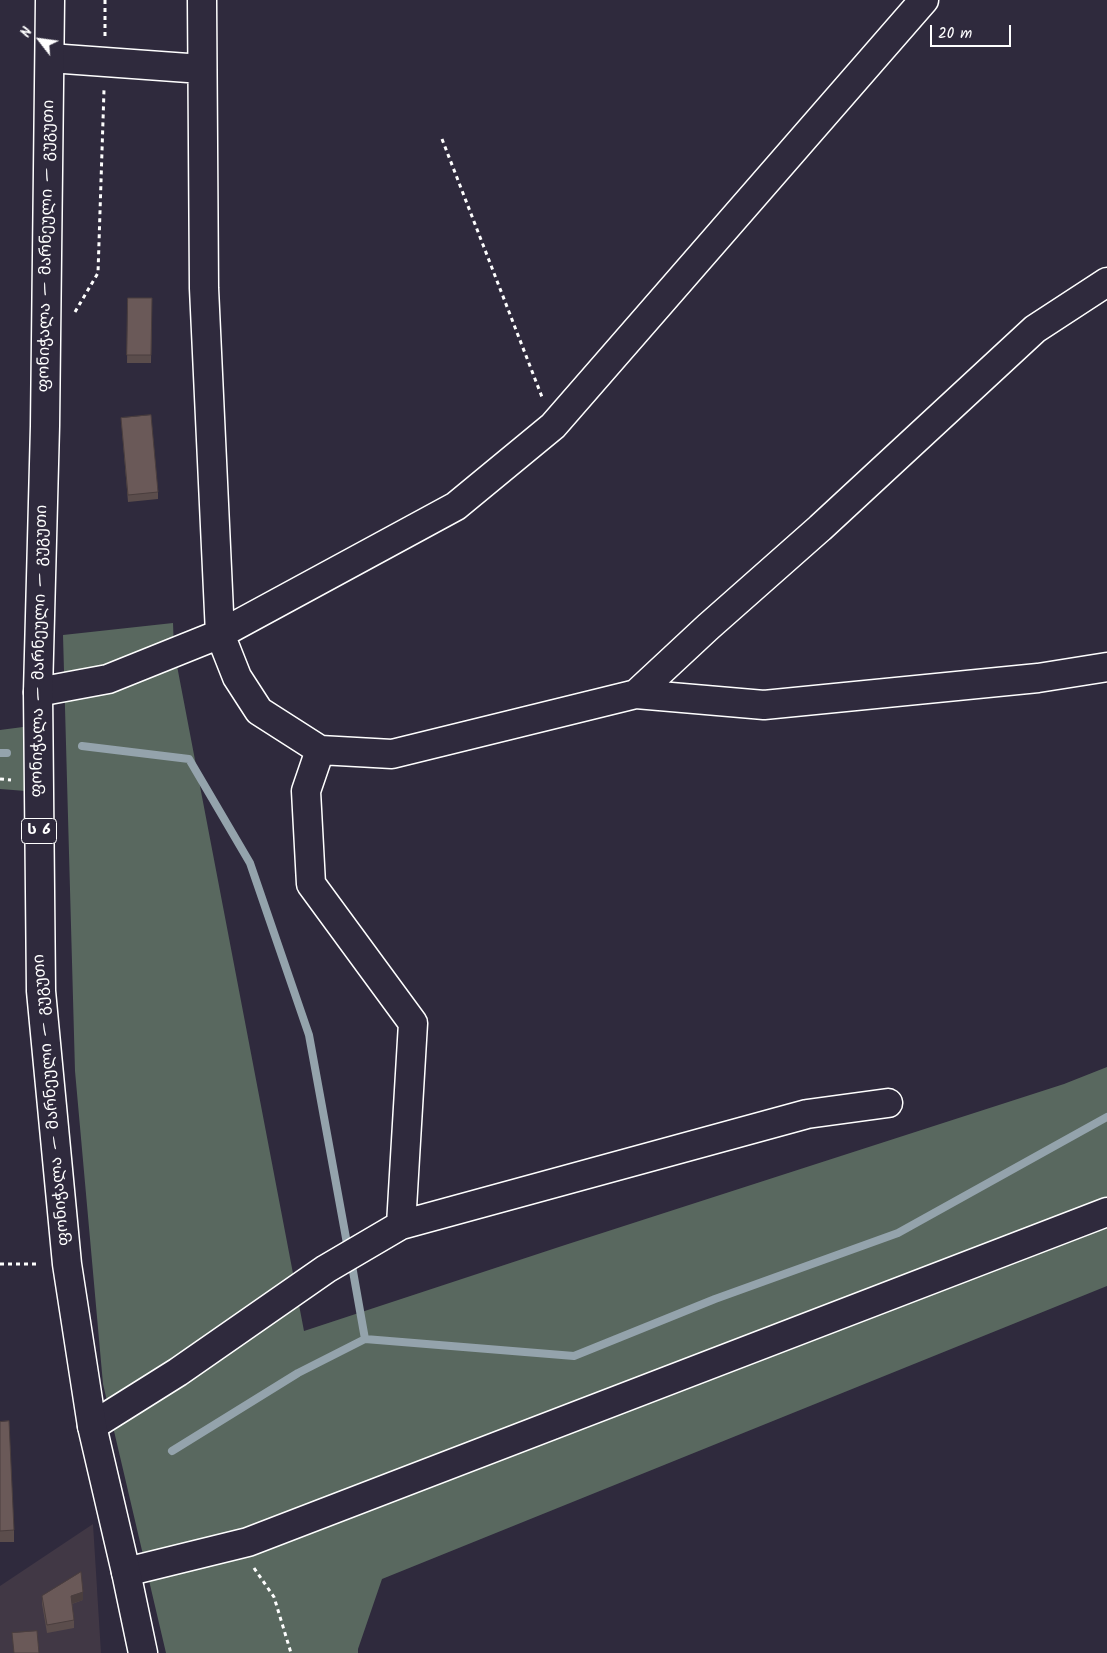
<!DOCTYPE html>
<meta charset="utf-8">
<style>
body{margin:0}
#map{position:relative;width:1107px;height:1653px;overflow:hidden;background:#2f2a3d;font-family:Kalam,sans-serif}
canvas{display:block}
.north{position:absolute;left:15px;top:15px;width:50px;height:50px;-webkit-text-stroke:4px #2f2a3d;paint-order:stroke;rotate:300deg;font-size:14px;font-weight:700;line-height:20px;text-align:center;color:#fff}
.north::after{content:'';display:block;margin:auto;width:18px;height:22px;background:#fff;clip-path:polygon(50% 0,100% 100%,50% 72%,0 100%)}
.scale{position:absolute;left:930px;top:25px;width:81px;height:22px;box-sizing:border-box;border:2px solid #fff;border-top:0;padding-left:6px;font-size:15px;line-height:18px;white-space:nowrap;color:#fff;-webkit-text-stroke:4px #2f2a3d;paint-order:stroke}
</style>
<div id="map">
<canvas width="1107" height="1653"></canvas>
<div class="north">N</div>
<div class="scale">20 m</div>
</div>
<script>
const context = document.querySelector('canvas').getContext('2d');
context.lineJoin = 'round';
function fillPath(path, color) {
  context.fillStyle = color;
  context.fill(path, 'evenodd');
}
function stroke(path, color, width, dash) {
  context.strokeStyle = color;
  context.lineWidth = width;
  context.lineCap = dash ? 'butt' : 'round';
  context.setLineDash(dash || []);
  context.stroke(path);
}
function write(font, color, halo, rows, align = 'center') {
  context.font = font + ' Kalam,"Noto Sans Georgian",sans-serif';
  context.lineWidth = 4;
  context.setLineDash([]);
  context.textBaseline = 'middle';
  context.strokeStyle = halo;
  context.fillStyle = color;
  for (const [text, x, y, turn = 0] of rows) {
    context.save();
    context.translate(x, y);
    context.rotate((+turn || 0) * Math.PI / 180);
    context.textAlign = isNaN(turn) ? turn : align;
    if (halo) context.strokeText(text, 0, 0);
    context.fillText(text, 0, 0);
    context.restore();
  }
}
fillPath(new Path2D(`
 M93 1524 101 1653H0V1586Z`), '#413845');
fillPath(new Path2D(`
 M173 623 174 650 304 1331 565 1245 1064 1084 1107 1067V1286L382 1579 358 1649V1653H166L103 1384 75 1071 63 635Z
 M23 727 26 791 0 789V730Z`), '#59685f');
stroke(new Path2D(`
 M82 746 189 759 250 863 309 1035 348 1249
 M0 753H7
 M351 1260 365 1339
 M172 1451 298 1373 365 1339 574 1356 715 1299 898 1233 1107 1117`), '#94a3ac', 8);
const minor = new Path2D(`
 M202 0 204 288 220 634 237 677 259 711 320 750 392 754 636 694 764 705 1038 678 1107 667
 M50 58 202 69
 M38 692 108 679 220 634 456 506 553 426 924 0
 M636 694 708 627 820 528 1035 329 1107 282
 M401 1225 807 1114 888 1103
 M92 1426 178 1372 326 1269 401 1225 413 1023 311 884 306 791 320 750
 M126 1572 248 1542 1107 1212`);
const trunk = new Path2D(`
 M50 0 45 426 38 692 41 991 67 1264 92 1426 126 1572 143 1653`);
stroke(minor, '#fff', 31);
stroke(trunk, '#fff', 31);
stroke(new Path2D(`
 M105 0V36
 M442 139 542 397
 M75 312 98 273 104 90
 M0 779 11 780
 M0 1264H39
 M254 1568 274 1597 291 1653`), '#fff', 3, [4, 4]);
stroke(minor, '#2f2a3d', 28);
stroke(trunk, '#2f2a3d', 28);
fillPath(new Path2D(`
 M128 298H152L151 363H127Z
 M121 418 158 492V499L128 502Z
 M0 1422 14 1530V1542H0Z
 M42 1596 83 1600 72 1604 74 1620V1628L47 1633 42 1604Z`), '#5b4d4c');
fillPath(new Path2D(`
 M83 1592V1600L71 1604V1596Z`), '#4a3e3e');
const building = new Path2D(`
 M128 298H152L151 355H127Z
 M151 415 158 492 128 495 121 418Z
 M9 1421 14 1530 0 1531V1422Z
 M81 1572 83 1592 71 1596 74 1620 47 1625 42 1596Z
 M37 1631 39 1653H14L12 1633Z`);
fillPath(building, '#6a5958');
stroke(building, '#4a3e3e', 1);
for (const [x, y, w] of [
 [39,831,35]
]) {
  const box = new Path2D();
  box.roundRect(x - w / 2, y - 12.5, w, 25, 4);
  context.fillStyle = '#2f2a3d';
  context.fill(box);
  stroke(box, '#fff', 1);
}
write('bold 15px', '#fff', null, [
 ["ს 6",39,831]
]);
write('16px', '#fff', '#2f2a3d', [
 ["ფონიჭალა — მარნეული — გუგუთი",48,246,-89],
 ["ფონიჭალა — მარნეული — გუგუთი",41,651,-89],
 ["ფონიჭალა — მარნეული — გუგუთი",53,1100,-95]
]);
</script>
